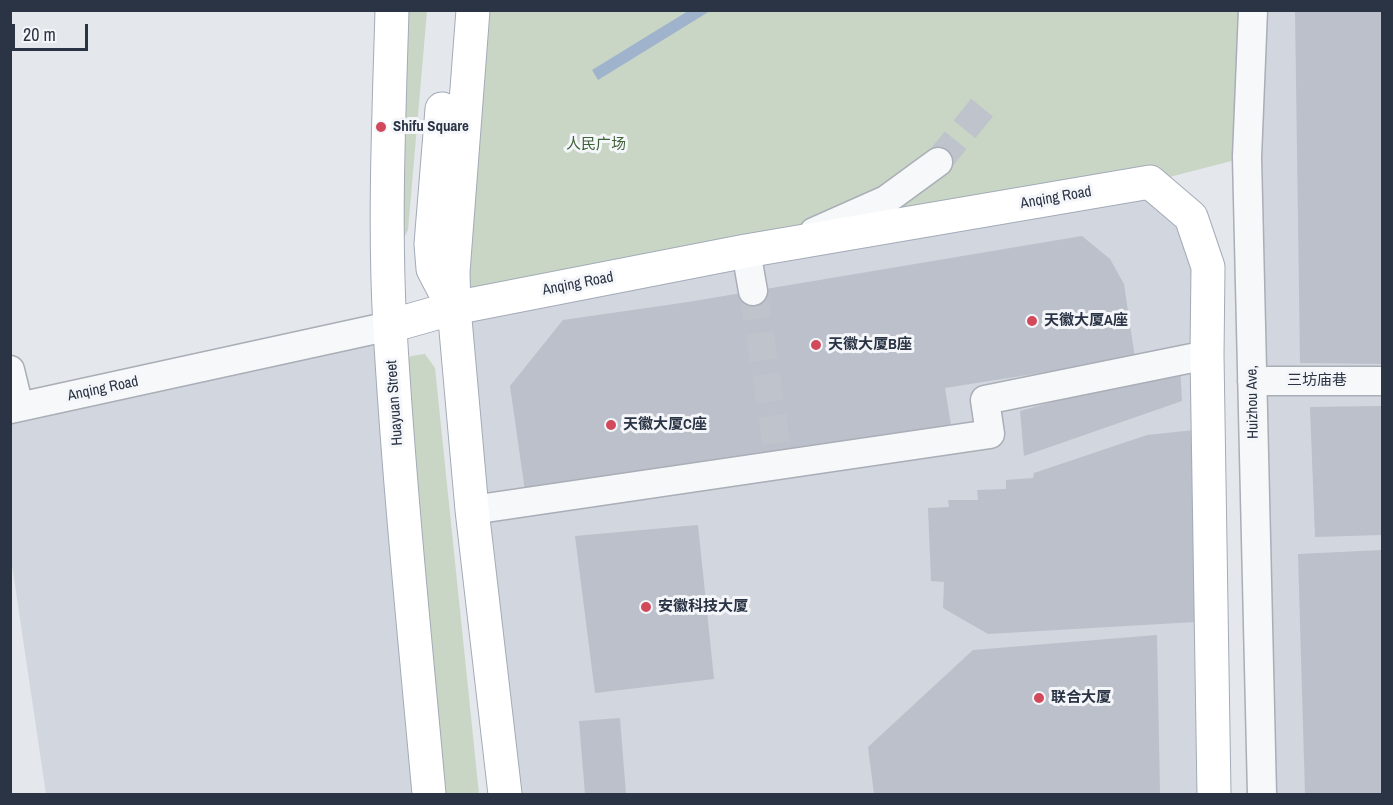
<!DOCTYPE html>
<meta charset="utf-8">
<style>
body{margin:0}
#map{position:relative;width:1393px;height:805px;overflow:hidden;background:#e4e7ec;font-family:"Archivo Narrow",sans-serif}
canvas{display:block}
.frame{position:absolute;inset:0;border:12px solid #2b3445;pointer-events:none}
.scale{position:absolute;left:12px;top:24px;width:76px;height:27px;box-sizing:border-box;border:3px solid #2b3445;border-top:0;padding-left:8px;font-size:18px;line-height:21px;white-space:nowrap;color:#2b3445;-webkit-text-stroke:4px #f4f6f9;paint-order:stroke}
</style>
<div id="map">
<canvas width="1393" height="805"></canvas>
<div class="frame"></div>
<div class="scale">20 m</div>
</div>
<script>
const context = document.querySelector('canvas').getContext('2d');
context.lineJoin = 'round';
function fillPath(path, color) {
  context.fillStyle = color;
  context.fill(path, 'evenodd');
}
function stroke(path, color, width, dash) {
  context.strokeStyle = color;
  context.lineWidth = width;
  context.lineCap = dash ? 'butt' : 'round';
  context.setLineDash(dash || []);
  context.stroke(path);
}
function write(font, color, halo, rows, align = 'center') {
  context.font = font + ' "Archivo Narrow","Noto Sans SC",sans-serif';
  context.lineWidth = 6;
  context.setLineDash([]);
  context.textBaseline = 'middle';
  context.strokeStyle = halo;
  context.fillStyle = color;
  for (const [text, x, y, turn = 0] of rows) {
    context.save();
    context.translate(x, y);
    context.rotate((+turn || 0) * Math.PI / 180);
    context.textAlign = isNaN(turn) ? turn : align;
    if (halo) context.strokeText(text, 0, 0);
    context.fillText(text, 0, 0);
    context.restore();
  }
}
fillPath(new Path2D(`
 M1253 11H1382V794H1262Z
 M1150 182 1191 217 1214 794H505L454 308Z
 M390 326 429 794H46L11 558 10 409Z`), '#d2d6de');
fillPath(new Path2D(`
 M398 11H427L408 230 401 243Z
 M473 11H1253L1247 157 1150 182 454 308Z
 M425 354 435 368 479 794H440L400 369 411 356Z`), '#c9d6c5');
fillPath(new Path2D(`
 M688 11H710L598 80 592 70Z`), '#9fb4cc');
fillPath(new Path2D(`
 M1295 10H1382V364L1300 363Z
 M1082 236 1110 259 1124 284 1135 358 945 388 951 425 713 464 525 491 510 386 563 320 688 302Z
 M1180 366 1182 401 1024 456 1020 411Z
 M1382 406V535L1315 537 1310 407Z
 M1194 430 1195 622 988 634 943 608 944 582 931 581 928 508 949 507 948 500H978L977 490 1006 489V480L1033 478 1034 473 1147 435Z
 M698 525 714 679 595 693 575 536Z
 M1382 550V794H1305L1298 554Z
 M1157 635 1160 794H874L868 747 973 650Z
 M620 718 626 794H585L579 721Z`), '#bbc0ca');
stroke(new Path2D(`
 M938 162 989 99
 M753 291 780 466`), '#bfc3cb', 28, [28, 14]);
const minor = new Path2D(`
 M1253 10 1247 157 1262 794
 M814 232 886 200 938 162
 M746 251 753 291
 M10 370 19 407
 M1252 381H1382
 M10 409 390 326
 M472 510 990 434 985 400 1207 355`);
const major = new Path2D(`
 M392 10C389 116 384 223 390 328 399 484 415 639 429 794
 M473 10 453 272 454 308 472 510 505 794
 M442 109 431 244 433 269 446 294
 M390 326 454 308 746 251 1150 182 1191 217 1208 267 1207 355 1214 794`);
stroke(minor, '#a9aeb7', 31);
stroke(major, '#a3abb8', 35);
stroke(minor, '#f7f8fa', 28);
stroke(major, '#fff', 33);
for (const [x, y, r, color] of [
 [381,127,6,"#d1495b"],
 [1032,321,6,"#d1495b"],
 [816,345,6,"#d1495b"],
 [611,425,6,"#d1495b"],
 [646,607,6,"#d1495b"],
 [1039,698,6,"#d1495b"]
]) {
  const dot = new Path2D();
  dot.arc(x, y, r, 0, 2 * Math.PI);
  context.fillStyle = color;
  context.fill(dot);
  stroke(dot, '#f4f6f9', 2);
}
write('bold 15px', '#2b3445', '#f4f6f9', [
 ["Shifu Square",393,127],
 ["天徽大厦A座",1044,321],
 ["天徽大厦B座",828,345],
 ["天徽大厦C座",623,425],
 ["安徽科技大厦",658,607],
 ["联合大厦",1051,698]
], 'left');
write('15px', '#3f6138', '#f4f6f9', [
 ["人民广场",596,145]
]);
write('15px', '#2b3445', '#f4f6f9', [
 ["Anqing Road",1056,198,-10],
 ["Anqing Road",578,284,-11],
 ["三坊庙巷",1317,381],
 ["Anqing Road",103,389,-12],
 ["Huizhou Ave,",1253,402,-91],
 ["Huayuan Street",395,403,-94]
]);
</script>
